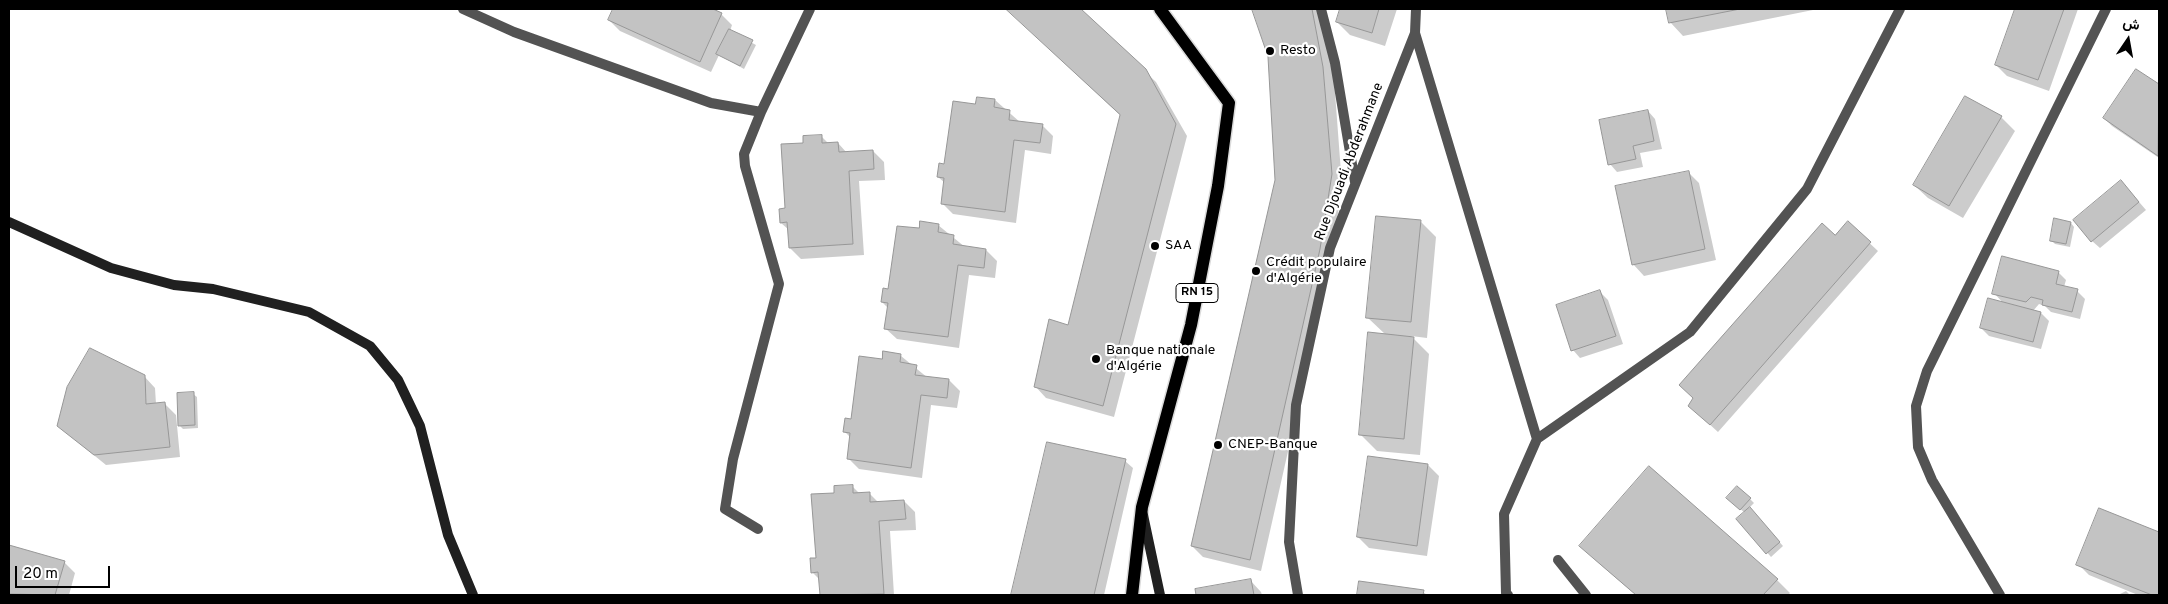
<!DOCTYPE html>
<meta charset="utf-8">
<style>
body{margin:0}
#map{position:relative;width:2168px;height:604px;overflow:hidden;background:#fff;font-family:Overpass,Vazirmatn,sans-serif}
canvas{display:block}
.frame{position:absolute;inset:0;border:10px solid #000;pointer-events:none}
.north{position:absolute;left:2103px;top:15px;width:50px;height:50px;-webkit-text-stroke:4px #fff;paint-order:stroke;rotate:12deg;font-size:14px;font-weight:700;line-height:20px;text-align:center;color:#000}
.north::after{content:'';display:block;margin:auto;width:18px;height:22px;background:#000;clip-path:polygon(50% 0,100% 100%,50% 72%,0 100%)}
.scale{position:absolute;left:15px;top:566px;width:95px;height:22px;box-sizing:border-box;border:2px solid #000;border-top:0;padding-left:6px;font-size:15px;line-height:18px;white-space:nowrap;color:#000;-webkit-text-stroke:4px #fff;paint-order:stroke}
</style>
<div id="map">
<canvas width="2168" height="604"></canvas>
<div class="frame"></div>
<div class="north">ش</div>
<div class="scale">20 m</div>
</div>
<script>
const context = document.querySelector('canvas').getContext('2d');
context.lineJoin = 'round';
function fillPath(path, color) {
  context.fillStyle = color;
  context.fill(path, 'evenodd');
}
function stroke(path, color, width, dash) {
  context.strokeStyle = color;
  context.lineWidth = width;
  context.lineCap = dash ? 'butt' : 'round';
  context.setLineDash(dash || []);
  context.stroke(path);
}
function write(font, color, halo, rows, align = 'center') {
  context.font = font + ' Overpass,sans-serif';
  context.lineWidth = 4.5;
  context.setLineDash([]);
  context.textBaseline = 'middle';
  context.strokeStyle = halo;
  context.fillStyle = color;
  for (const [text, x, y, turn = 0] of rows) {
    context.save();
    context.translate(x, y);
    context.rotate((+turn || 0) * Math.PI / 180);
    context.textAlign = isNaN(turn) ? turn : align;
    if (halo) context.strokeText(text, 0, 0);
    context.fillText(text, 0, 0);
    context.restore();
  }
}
fillPath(new Path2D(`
 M614 9H710L721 14 732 25 730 31 756 45 744 69 719 55 711 72 620 31 609 20Z
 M1008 9H1079L1156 82 1187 136 1114 417 1046 398 1035 386 1069 327 1121 115Z
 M1254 9H1318L1334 79 1342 186 1331 261 1261 571 1203 557 1192 546 1276 180 1269 57Z
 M1341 9H1397L1385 46 1350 35 1337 22Z
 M1667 9H1818L1683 36 1670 22Z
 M2016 9H2078L2049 91 2007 76 1996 65Z
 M2137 71 2159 86V158L2112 126 2104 118Z
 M1966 97 2001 117 2015 131 1963 218 1928 198 1914 185Z
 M995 100 1021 123 1042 125 1053 136 1051 154 1025 150 1016 223 953 214 942 203 945 183 938 177 977 105Z
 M1648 111 1655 119 1662 149 1640 153 1643 167 1617 172 1610 164Z
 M821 136 829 144 838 143 847 153 873 151 884 162 885 180 859 181 864 255 801 259 790 248 789 230 781 223 804 144Z
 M1688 172 1699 183 1716 260 1644 276 1633 264Z
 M2121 181 2146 210 2100 248 2092 241Z
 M1420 221 1436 237 1427 338 1411 336 1429 354 1420 455 1377 451 1361 435 1386 335 1368 318Z
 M1848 223 1878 251 1718 432 1697 413 1695 399Z
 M2071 223 2074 227 2070 247 2055 244 2051 240Z
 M938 225 965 247 986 250 997 261 995 278 969 275 959 348 897 339 885 328 888 308 882 302 920 230Z
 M2058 272 2066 280 2064 287 2077 291 2085 299 2080 319 2051 312 2045 306 2039 304 2033 311 2041 313 2049 321 2041 349 1989 336 1981 328 2004 304 1994 293Z
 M1600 292 1608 300 1623 344 1580 358 1573 350Z
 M901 356 928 378 949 380 960 391 957 408 931 405 922 478 859 469 848 458 851 438 845 432 883 360Z
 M144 376 155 388 156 404H165L176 415 180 457 106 465 58 426Z
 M193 394 197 397 198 428 183 429 179 425Z
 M1048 443 1125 461 1133 468 1104 595H1012Z
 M1428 465 1439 476 1427 556 1369 548 1358 537Z
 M852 486 860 494 869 493 879 503 904 501 915 512 916 530 890 531 894 595H821L820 580 812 572 836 494Z
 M1750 499 1754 503 1749 508 1783 546 1771 557 1738 519 1745 513 1732 502Z
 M2100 509 2159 533V595H2138L2089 575 2078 564Z
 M9 546 64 562 75 573 69 595H9Z
 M1594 559 1777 580 1790 593 1788 595H1636Z
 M1250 580 1261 592 1262 595H1197L1196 590Z
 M1360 583 1423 592 1427 595H1358Z
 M2126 591 2130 595H2118Z`), '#0003');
const building = new Path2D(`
 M613 9H713L722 13 700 62 608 20Z
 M1006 9H1081L1146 69 1176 124 1103 406 1034 387 1049 319 1068 325 1120 115Z
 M1252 9H1312L1323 67 1332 174 1320 249 1250 560 1191 546 1275 180 1268 57Z
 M1340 9H1379L1372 33 1336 22Z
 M1666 9H1740L1669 23Z
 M2015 9H2064L2038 80 1995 65Z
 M729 29 753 40 740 66 716 54Z
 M2136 69 2159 84 2158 156 2103 118Z
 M1965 96 2002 116 1949 206 1913 185Z
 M977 97 995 99 994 107 1010 110 1009 120 1043 124 1040 143 1014 140 1005 212 941 204 944 178 937 177 939 163 944 164 953 101 975 104Z
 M1648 110 1654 141 1633 146 1636 159 1608 165 1599 120Z
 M822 135V143L838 142 839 152 873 150 874 169 849 171 853 244 789 248 787 222 780 223 779 209 785 208 781 144 803 143V136Z
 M1689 171 1705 249 1632 265 1615 186Z
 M2121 180 2139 202 2091 242 2073 220Z
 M1376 216 1421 220 1411 322 1366 318Z
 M2054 218 2071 222 2066 244 2050 241Z
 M920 221 939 224 938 232 954 235 953 244 986 249 984 268 958 265 948 337 884 329 888 303 881 302 883 288 888 289 897 226 919 228Z
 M1848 221 1871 242 1710 425 1688 406 1693 398 1679 385 1822 223 1835 235Z
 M2002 256 2059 271 2056 284 2078 289 2072 312 2042 305 2043 300 2031 297 2026 302 1992 294Z
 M1600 290 1616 336 1571 351 1556 305Z
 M1988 298 2041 312 2033 342 1980 328Z
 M1368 332 1414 337 1404 439 1359 435Z
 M90 348 145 375 146 404 165 402 170 447 94 455 57 426 67 387Z
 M883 351 901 354 900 362 917 365 915 375 949 379 947 398 921 395 911 468 847 459 850 433 843 432 845 418 851 419 859 356 882 359Z
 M194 392 195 425 178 426 177 393Z
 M1047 442 1126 459 1094 595H1011Z
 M1368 456 1428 464 1417 546 1357 537Z
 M1649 466 1778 579 1763 595H1636L1579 546Z
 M853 485V493L870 492V502L904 500 906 519 879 521 884 594 820 595 818 572 811 573 810 558H816L811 494 834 493V486Z
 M1737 486 1751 498 1740 510 1726 498Z
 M1750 507 1780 542 1766 554 1736 519Z
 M2099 508 2159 532V595H2152L2076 565Z
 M9 545 65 561 55 595 9 594Z
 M1251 579 1254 595H1196L1195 589Z
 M1359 581 1424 590 1423 595H1357Z`);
fillPath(building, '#c3c3c3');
stroke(building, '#979797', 1);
const primary = new Path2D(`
 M1132 595 1142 507 1191 325 1218 186 1229 103 1160 9`);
stroke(primary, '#dbdbdb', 15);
stroke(new Path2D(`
 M463 9 514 32 711 103 761 112
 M1321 9 1335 63 1355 182
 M1415 33 1537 439 1504 514 1506 593 1508 595
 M1537 439 1690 332 1807 189 1900 9
 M758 529 725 509 733 459 779 284 745 166 744 154 761 112 810 9
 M1558 560 1586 595
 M1298 595 1289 542 1296 405 1330 248 1415 33 1416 9
 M2000 595 1932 480 1918 447 1916 406 1927 371 2106 9`), '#535353', 10);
stroke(new Path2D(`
 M9 222 111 268 174 285 213 289 309 312 370 346 398 380 420 426 448 535 473 595
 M1143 515 1160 595`), '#202020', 10);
stroke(primary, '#000', 12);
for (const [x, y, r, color] of [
 [1270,51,5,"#000"],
 [1155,246,5,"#000"],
 [1256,271,5,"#000"],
 [1096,359,5,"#000"],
 [1218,445,5,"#000"]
]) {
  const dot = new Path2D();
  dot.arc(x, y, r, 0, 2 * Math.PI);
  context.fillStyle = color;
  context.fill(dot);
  stroke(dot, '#fff', 2);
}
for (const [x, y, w] of [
 [1197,293,42]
]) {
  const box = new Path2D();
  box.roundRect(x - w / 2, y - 9.5, w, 19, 4);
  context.fillStyle = '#fff';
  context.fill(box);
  stroke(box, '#000', 1);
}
write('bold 12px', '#000', null, [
 ["RN 15",1197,293]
]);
write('14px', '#000', '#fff', [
 ["Resto",1280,51],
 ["SAA",1165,246],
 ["Crédit populaire",1266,263],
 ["d'Algérie",1266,279],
 ["Banque nationale",1106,351],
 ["d'Algérie",1106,367],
 ["CNEP-Banque",1228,445]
], 'left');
write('14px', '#000', '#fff', [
 ["Rue Djouadi Abderahmane",1350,162,-69]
]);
</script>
